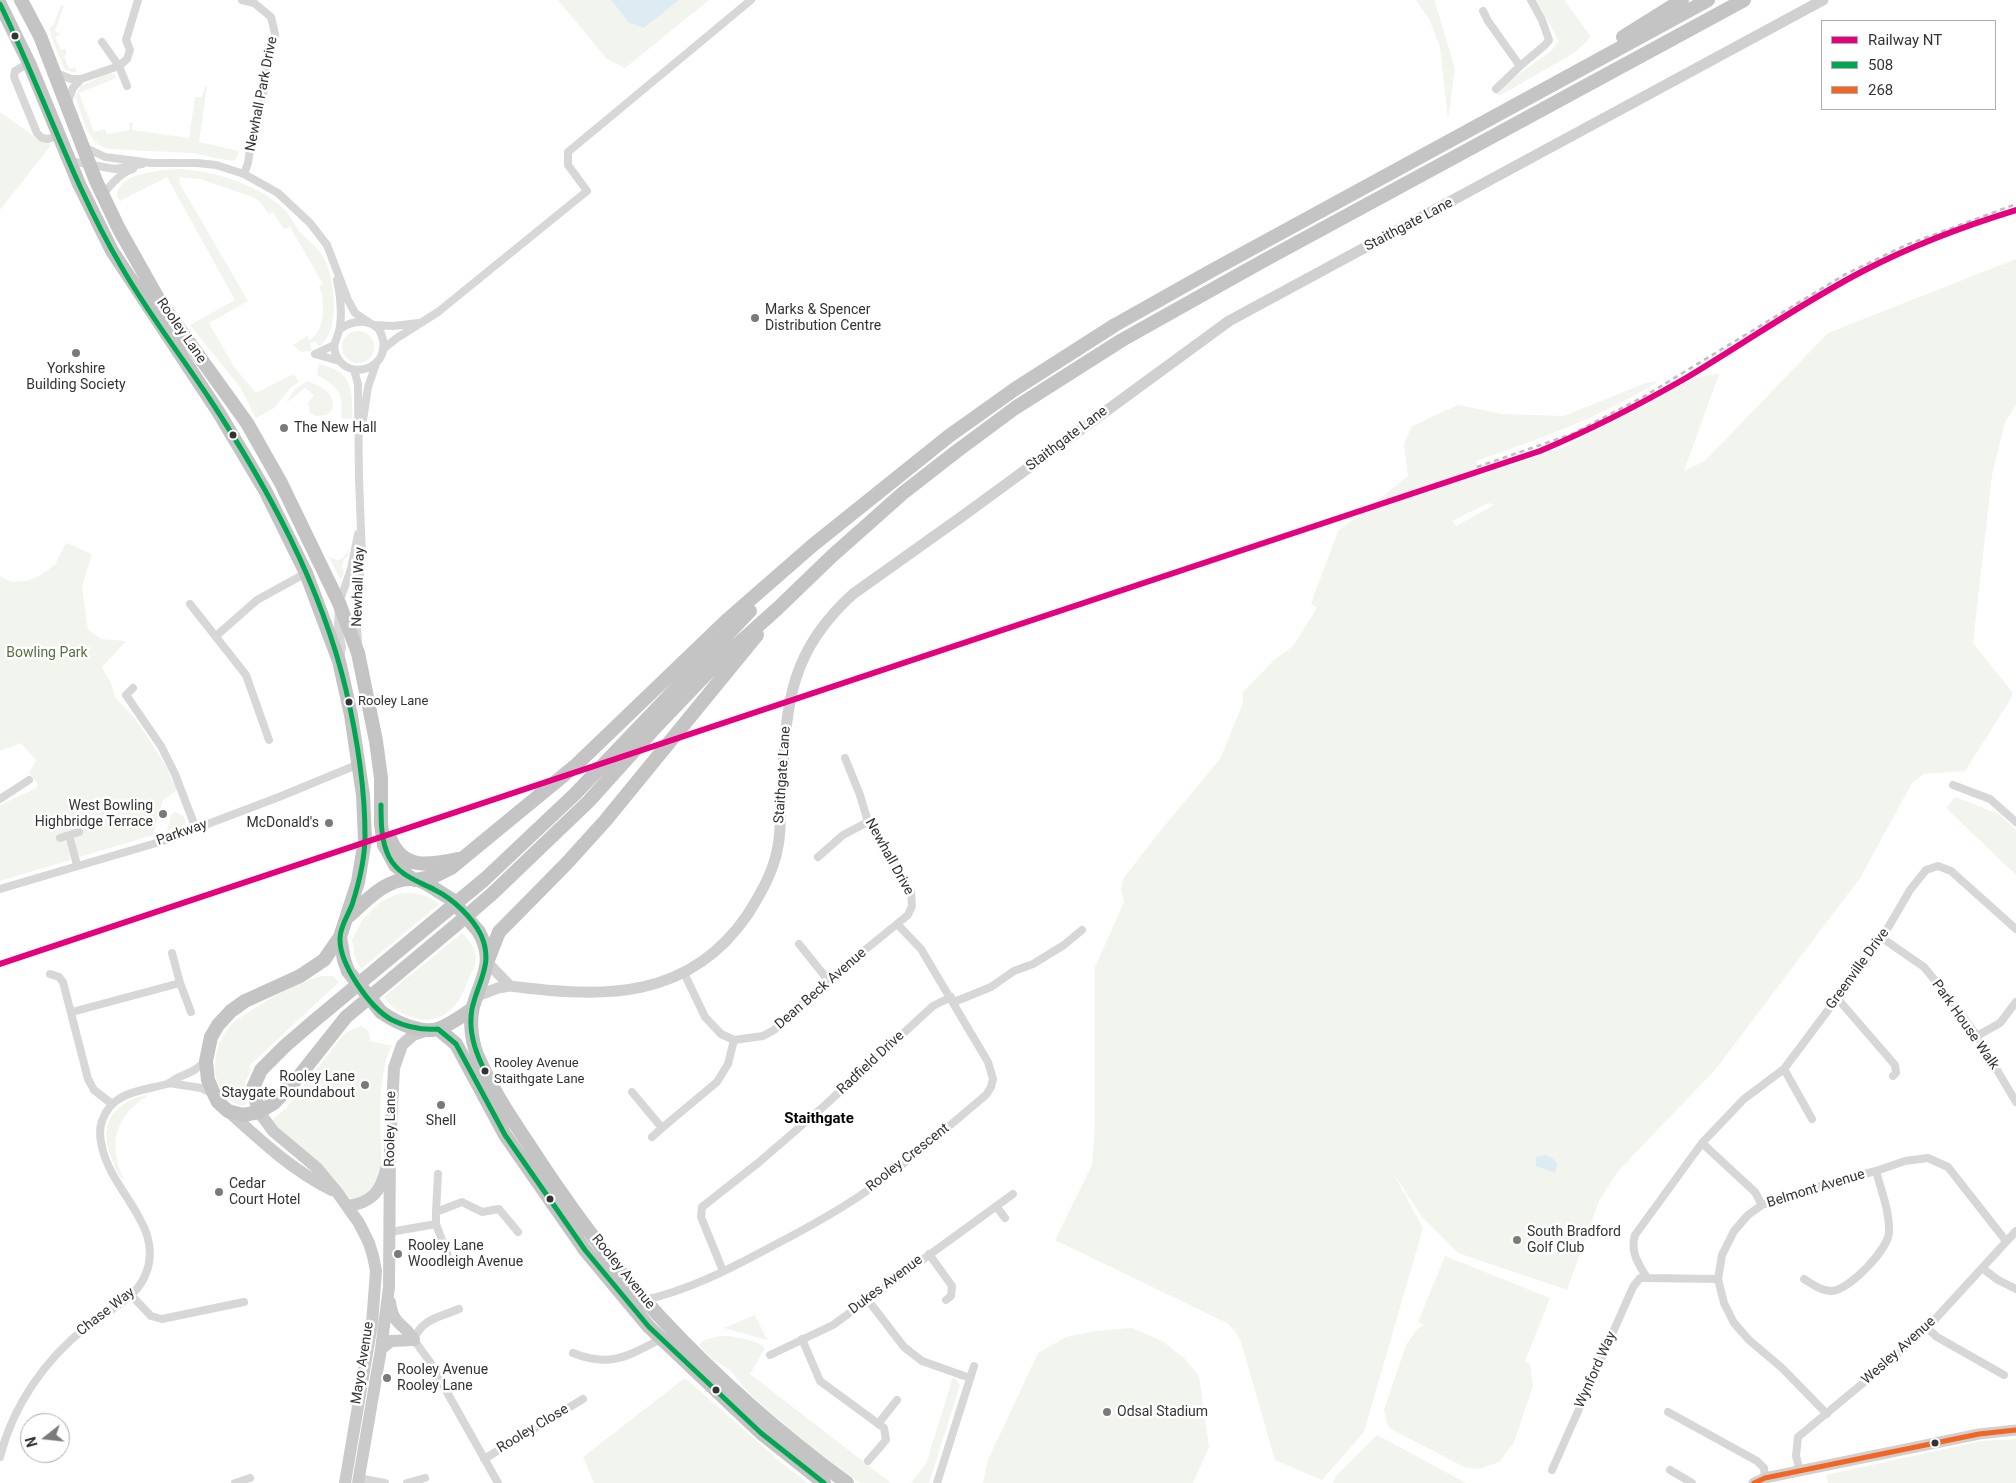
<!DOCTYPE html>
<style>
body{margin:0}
#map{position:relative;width:2016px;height:1483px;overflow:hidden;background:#fff;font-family:Roboto,sans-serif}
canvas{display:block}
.legend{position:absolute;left:1821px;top:20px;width:175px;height:90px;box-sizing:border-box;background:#fff;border:1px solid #adadad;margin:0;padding:6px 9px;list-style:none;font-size:15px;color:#333}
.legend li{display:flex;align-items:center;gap:10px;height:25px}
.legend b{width:25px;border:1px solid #adadad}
.north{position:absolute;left:20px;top:1413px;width:50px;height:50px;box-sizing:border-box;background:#fff;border:1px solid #adadad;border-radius:50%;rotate:254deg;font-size:14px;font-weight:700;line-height:20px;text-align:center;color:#333}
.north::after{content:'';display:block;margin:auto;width:18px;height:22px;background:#7a7a7a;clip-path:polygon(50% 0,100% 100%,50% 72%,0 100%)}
</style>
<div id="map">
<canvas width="2016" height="1483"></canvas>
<ul class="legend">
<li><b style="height:6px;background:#e5007d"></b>Railway NT</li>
<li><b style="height:6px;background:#00a651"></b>508</li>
<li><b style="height:6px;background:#f26522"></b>268</li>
</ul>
<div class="north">N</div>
</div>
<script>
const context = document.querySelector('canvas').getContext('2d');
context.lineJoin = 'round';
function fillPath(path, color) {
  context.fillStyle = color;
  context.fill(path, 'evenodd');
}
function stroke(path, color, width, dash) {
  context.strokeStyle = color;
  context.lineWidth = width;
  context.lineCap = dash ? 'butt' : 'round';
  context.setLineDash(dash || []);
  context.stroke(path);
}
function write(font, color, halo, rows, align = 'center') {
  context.font = font + ' Roboto,sans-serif';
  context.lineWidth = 5;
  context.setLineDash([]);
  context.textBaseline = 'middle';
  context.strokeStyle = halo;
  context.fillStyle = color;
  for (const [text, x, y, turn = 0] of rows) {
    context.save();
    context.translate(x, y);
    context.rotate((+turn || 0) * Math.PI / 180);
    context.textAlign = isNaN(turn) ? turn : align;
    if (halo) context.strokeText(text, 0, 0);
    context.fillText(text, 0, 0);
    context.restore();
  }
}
fillPath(new Path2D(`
 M558 0H611L629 23 644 28 679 0H709L625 68 607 59Z
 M1416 0H1434L1435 2 1455 69 1448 119 1440 47 1429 19Z
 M1536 0H1564L1591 37 1574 53 1501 95 1493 93 1551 51 1559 41Z
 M61 5 64 6 55 31 61 34 55 37 61 50 66 49V55L64 56 69 69 75 67 77 73 65 70 54 44 49 28 54 24Z
 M107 74H114L116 78 79 93 94 132 105 129 107 134 130 130 129 123H133L132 130 189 138 195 97H202L205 86H207L199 142 239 151 236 159 232 161 192 153 109 149C87 145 82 114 75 96L81 86Z
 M0 112 35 137 51 145 0 210Z
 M181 169C217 172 258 184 285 210 291 216 294 225 300 232 306 239 313 244 319 251 330 264 334 288 334 305 334 320 332 337 319 346L315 341 310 343 312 351 301 352 293 345 307 336 310 340C324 329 324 312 322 296L323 295 319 287 323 284 290 227 284 229 273 212 269 214 259 201 253 197 200 179 179 177 180 184 248 301 209 323 234 367 256 393 294 374 299 382 290 388 274 408 256 418 240 387 190 325 235 300 167 177 120 201 117 196C117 172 163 170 181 169Z
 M2016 259V405L2005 422 1992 475 1973 643 2013 693 2010 700 1965 771 1924 774 1912 783 1860 878 1715 1070 1618 1171 1599 1201 1567 1290 1458 1253 1422 1217 1392 1171 1423 1228 1364 1432 1322 1480 1275 1460 1241 1342 1235 1331 1227 1323 1055 1240 1092 1165 1095 1127V967L1124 902 1121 889 1123 879 1153 840 1220 759 1243 703V692L1274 660 1293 646 1317 608 1311 603 1338 531 1408 476 1404 444 1412 426 1458 405 1502 414 1564 416 1646 383 1659 381C1602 417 1539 439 1476 461L1481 476 1564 447 1656 400 1695 377 1719 374 1684 471 1705 461 1828 333ZM1488 503 1494 505 1456 526 1452 521Z
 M342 347a16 16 0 1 1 32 0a16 16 0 1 1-32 0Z
 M319 364C352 371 353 389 352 419L341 418C344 394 338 386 317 375Z
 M308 381C321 387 334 391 333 408L327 415 316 416 310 413 308 403 314 395 305 388 286 403 295 389Z
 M66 543 92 554 82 587 88 630 101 639 126 641 102 667 112 685 115 697 136 720 165 764 177 790 163 800 153 835 80 857 76 854 73 840 76 836 68 833 56 837V839L65 841 69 846 70 860 0 881V805L36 788 38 784 29 773 36 760 21 743 0 751V576L11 582 27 581 39 576 55 565Z
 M349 549 348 556C342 560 341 566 344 573L341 580 329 557 337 560 342 559Z
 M1955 797 1999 814 2016 830V875L1946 808Z
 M174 812 182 815 185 819V825L167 831 171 815Z
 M400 893C417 893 425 893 439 904L361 969 355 958 352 940 362 920 380 902Z
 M462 933C469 940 476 949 476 959 476 966 470 975 468 981 458 1008 441 1027 411 1017 399 1013 391 1007 384 997Z
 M321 976H333L339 982 249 1066 251 1070 245 1082 246 1105C239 1106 233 1103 229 1099 206 1079 214 1042 233 1023 237 1019 244 1015 249 1012 272 996 295 984 321 976Z
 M361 1026 369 1031 370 1041 392 1046C378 1070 380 1118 381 1145 381 1158 382 1172 377 1183 373 1192 364 1196 356 1200L350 1198 331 1175 271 1121 286 1108 345 1033Z
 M150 1094C115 1115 107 1144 124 1180 117 1175 114 1165 111 1157 97 1121 116 1101 150 1094Z
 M1445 1256 1550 1298 1525 1361 1530 1365 1533 1386 1514 1442 1499 1462 1479 1469 1466 1468 1391 1429 1387 1424 1384 1410 1406 1345 1417 1329 1424 1325 1418 1322Z
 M755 1315 767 1340 724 1328Z
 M1132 1328 1162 1341 1184 1358 1199 1376 1209 1447 1193 1483H983L988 1460 1038 1353 1066 1337 1095 1331Z
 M720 1336C734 1336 755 1339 765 1348L750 1374 891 1483H860L803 1441 751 1395 729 1369 712 1359 699 1345 704 1340Z
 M953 1377 960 1385 929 1483H911L926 1464Z
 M685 1378 784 1465 808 1483H594L583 1457Z
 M1377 1435 1466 1483H1333L1336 1476Z
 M2016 1439V1483H1828L1826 1475 1981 1441Z`), '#f1f5ed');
fillPath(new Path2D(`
 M611 0H679L644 28 629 23Z
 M1546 1155 1555 1160 1557 1164 1555 1173 1536 1166V1157Z`), '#ddebf3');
stroke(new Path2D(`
 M242 0 254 3 271 17 275 34 267 66 263 95 253 129 248 163 244 174
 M1483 11 1488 21 1520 66
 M102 42 119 66 127 86
 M29 63 15 71 14 77 37 133 42 138 48 139 60 135
 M54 72 71 79H81L119 66 127 59 130 50 126 40 138 0
 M1496 89 1520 66 1545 45 1549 40 1542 20 1531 0
 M67 104 73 88 81 79
 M84 147 105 157 152 163H197L216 165 244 174 278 193 310 223 327 245 348 300 355 313 370 323
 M70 161 115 169 142 164
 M102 195C111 185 120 173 133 169
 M337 280C340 294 342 311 340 326 339 337 331 343 336 355 348 382 389 369 383 340 379 318 355 318 340 329
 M374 325 393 326 419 323
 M383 349 397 338 438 312 587 191 568 165V152L751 0
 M315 354 339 361
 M315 354 334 345
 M354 370 358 384 359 479 362 556 356 608 358 641
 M363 420 368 387 376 364
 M190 604 246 675 269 740
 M216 636 257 600 306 573
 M340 659 342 647 338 627 339 603 351 569 358 534
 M133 688 126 695 161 746 175 774 196 829
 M1953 785 1990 799 2016 822
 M0 799 29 780
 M69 835 77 865
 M60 838 79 832
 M818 857 843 835 868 822
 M0 889 163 841 279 797 359 764
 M1882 938 1924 967 1950 999 1977 1036 2016 1102
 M799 944 828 980
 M172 953 180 983 191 1012
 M684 973 705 1017 721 1034 734 1040 763 1036 774 1030 828 980 908 915 912 906 911 892 886 855 868 822 860 795 845 758
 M50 974 59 977 63 982 88 1079 94 1090 112 1104
 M1837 998 1895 1065 1896 1073 1893 1076
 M954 1002 991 987 1014 971 1033 964 1064 945 1082 930
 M72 1012 180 983
 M1977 1036 2000 1023 2016 1002
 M1784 1069 1812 1119
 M169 1083 201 1088 213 1094
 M632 1092 662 1128 652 1137
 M662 1128 717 1082 728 1064 734 1040
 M1702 1143 1744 1099 1784 1069 1882 938 1910 890 1926 870 1938 866 1951 871 2016 929
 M996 1206 1005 1218
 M436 1212 438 1174
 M436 1224 448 1256
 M390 1232 436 1224V1212L462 1202 482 1212 499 1209 518 1232
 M929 1254 952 1286 951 1296 946 1300
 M1982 1268 1998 1280 2016 1289
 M723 1271 701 1217 702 1207 758 1163 823 1107 933 1006 951 997
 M1718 1279 1647 1278C1638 1263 1630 1252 1635 1235L1702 1143 1755 1192 1762 1205
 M1804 1279C1812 1284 1821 1291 1832 1291 1850 1289 1888 1250 1889 1232 1890 1212 1881 1190 1876 1171
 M131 1295 151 1316 162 1319 244 1302
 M867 1299 904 1347 922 1361 970 1378
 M645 1300C688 1290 726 1271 765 1250 796 1234 828 1217 858 1197 903 1167 944 1130 986 1095L991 1087 993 1079 988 1062 921 949 898 925
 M459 1309C440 1317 421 1319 414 1340L430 1362 498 1483
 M1927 1328 1937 1337 2004 1375
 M802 1339 820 1381 884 1428 886 1440 868 1461
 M573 1353C610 1368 628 1356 661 1339
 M770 1355 833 1325 1013 1194
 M1668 1412 1757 1461 1764 1468 1765 1478
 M1827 1414 1782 1368 1749 1340 1734 1323 1724 1303 1718 1279 1722 1255 1734 1231 1748 1215 1762 1205 1836 1181 1876 1171 1905 1161 1928 1158 1948 1167 2006 1241
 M878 1424 897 1400
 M0 1457C13 1405 45 1360 86 1327 105 1312 133 1301 144 1278 168 1228 112 1194 102 1147 100 1139 99 1129 102 1121 112 1091 142 1091 167 1084 171 1083 173 1080 177 1078 191 1072 193 1072 206 1061
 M484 1459 583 1399
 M1552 1470 1633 1287 1640 1278H1647
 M1670 1470 1692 1483
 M1800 1471 1796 1456 1798 1437 1886 1364 1927 1328 2016 1231
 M358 1478 385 1483
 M235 1483 250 1478
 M407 1483 425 1478
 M937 1483 974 1366`), '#d7d7d7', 8);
stroke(new Path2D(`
 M487 962 510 986
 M477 996 498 988 510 986C603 998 689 1001 748 914 761 893 774 871 778 846 781 831 780 815 781 801 787 714 783 657 853 594L964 515 1229 321 1823 0
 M1754 1483 1765 1478 1979 1434 2016 1430`), '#d0d0d0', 11);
stroke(new Path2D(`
 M228 1111C260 1140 293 1171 332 1190
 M259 1112 273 1131 317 1168 337 1192 359 1223 369 1243 373 1256 376 1271 372 1324 345 1483
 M347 1206C371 1203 381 1192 386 1169
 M381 1349 391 1341 414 1340C405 1323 393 1327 390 1302
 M358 1483 381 1349 389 1287 390 1147 394 1068 402 1045 413 1035 428 1030`), '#cacaca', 12);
stroke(new Path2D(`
 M21 0 40 36 96 181 119 229 160 302 247 423 281 483 339 603 358 653 376 741 381 778V824L384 845 395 865 412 879
 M0 4 29 63 79 184 112 251 219 413 266 492 306 573 339 661 351 715 363 795 365 840 358 882 340 937 324 960 300 976 245 1001 231 1011 218 1025 211 1037 206 1061 208 1080 214 1094 218 1102 228 1111 243 1115 259 1112 274 1103 300 1075 346 1017 456 925 493 893 589 801 652 731 719 661 778 608 832 556 903 493 957 451 1015 408 1122 340 1263 261 1744 0
 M1623 37 1682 0
 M390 838C403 871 430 865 458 859
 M415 880 435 876 451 868 575 766 727 620 813 545 949 436 1015 389 1115 325 1211 271 1708 0
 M349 916C366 901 387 877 413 879 421 880 431 886 438 891
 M479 932C496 964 481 977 473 1007 469 1024 472 1044 479 1059 495 1096 519 1129 541 1163 577 1217 616 1270 661 1318 717 1378 780 1434 847 1483
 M340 937 344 960 348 971
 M488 960 499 932 567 863 605 821 757 635
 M381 1012C395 1022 420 1034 438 1029 450 1025 462 1016 472 1009
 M438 1029 456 1044 505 1135 585 1250 649 1327 761 1433 824 1483
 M259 1112 253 1088 261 1070 285 1046 314 1021 485 879 575 794 750 611`), '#c4c4c4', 14);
stroke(new Path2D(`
 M1477 467 1572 434 1643 397 1844 275 1906 245 2016 204`), '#bebebe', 2.5, [5, 4]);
stroke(new Path2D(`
 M438 891 451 899 479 932
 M348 971 381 1012`), '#c4c4c4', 14);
stroke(new Path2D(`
 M0 4C42 90 72 183 121 266 147 312 180 354 209 398 268 488 321 585 346 690 357 737 365 787 365 836 365 859 359 883 352 905 348 915 340 927 340 938 339 964 370 1008 392 1020 406 1027 423 1030 438 1029L456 1044 505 1135 585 1250 649 1327 761 1433 824 1483
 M381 805C381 822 381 841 389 857 399 876 418 881 435 890 453 899 472 917 481 935 494 964 478 981 472 1009 468 1030 475 1052 485 1071`), '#00a651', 5);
stroke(new Path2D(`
 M1754 1483 1765 1478 1979 1434 2016 1430`), '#f26522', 5);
stroke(new Path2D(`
 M0 964 1540 451C1590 430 1639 405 1686 378 1746 342 1803 302 1865 270 1913 245 1964 226 2016 210`), '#e5007d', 6);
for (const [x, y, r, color] of [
 [15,36,4.5,"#333"],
 [755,318,5,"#7a7a7a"],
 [76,353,5,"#7a7a7a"],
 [284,428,5,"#7a7a7a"],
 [233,435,4.5,"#333"],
 [349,702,4.5,"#333"],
 [163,814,5,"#7a7a7a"],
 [329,823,5,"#7a7a7a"],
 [485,1071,4.5,"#333"],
 [365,1085,5,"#7a7a7a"],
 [441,1105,5,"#7a7a7a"],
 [219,1192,5,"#7a7a7a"],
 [550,1199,4.5,"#333"],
 [1517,1240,5,"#7a7a7a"],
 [398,1254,5,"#7a7a7a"],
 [387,1378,5,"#7a7a7a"],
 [716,1390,4.5,"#333"],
 [1107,1412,5,"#7a7a7a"],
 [1935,1443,4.5,"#333"]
]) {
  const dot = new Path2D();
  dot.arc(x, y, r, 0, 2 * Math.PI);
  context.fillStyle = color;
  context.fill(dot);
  stroke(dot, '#fff', 2);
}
write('13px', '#333', '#fff', [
 ["Rooley Lane",358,702],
 ["Rooley Avenue",494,1064],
 ["Staithgate Lane",494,1080]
], 'left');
write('14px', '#333', '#fff', [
 ["Newhall Park Drive",262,94,-79],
 ["Staithgate Lane",1409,225,-28],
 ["Rooley Lane",181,331,55],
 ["Staithgate Lane",1067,439,-37],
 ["Newhall Way",359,587,-88],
 ["Staithgate Lane",783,775,-86],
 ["Parkway",182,833,-19],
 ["Newhall Drive",889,857,61],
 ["Greenville Drive",1858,969,-54],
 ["Dean Beck Avenue",821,989,-41],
 ["Park House Walk",1965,1025,55],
 ["Radfield Drive",871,1063,-43],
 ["Rooley Lane",391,1129,-89],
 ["Rooley Crescent",908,1158,-38],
 ["Belmont Avenue",1816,1189,-17],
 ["Rooley Avenue",623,1272,51],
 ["Dukes Avenue",886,1285,-37],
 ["Chase Way",106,1312,-38],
 ["Wesley Avenue",1899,1351,-42],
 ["Mayo Avenue",363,1363,-81],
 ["Wynford Way",1596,1370,-66],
 ["Rooley Close",533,1429,-31]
]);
write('14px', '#333', '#fff', [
 ["Marks & Spencer",765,310],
 ["Distribution Centre",765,326],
 ["Yorkshire",76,369,"center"],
 ["Building Society",76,385,"center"],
 ["The New Hall",294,428],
 ["West Bowling",153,806,"right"],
 ["Highbridge Terrace",153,822,"right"],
 ["McDonald's",319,823,"right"],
 ["Rooley Lane",355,1077,"right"],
 ["Staygate Roundabout",355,1093,"right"],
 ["Shell",441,1121,"center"],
 ["Cedar",229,1184],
 ["Court Hotel",229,1200],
 ["South Bradford",1527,1232],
 ["Golf Club",1527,1248],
 ["Rooley Lane",408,1246],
 ["Woodleigh Avenue",408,1262],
 ["Rooley Avenue",397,1370],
 ["Rooley Lane",397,1386],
 ["Odsal Stadium",1117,1412]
], 'left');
write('14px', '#56703f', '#fff', [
 ["Bowling Park",47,653]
]);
write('bold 15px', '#000', '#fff', [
 ["Staithgate",819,1119]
]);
</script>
